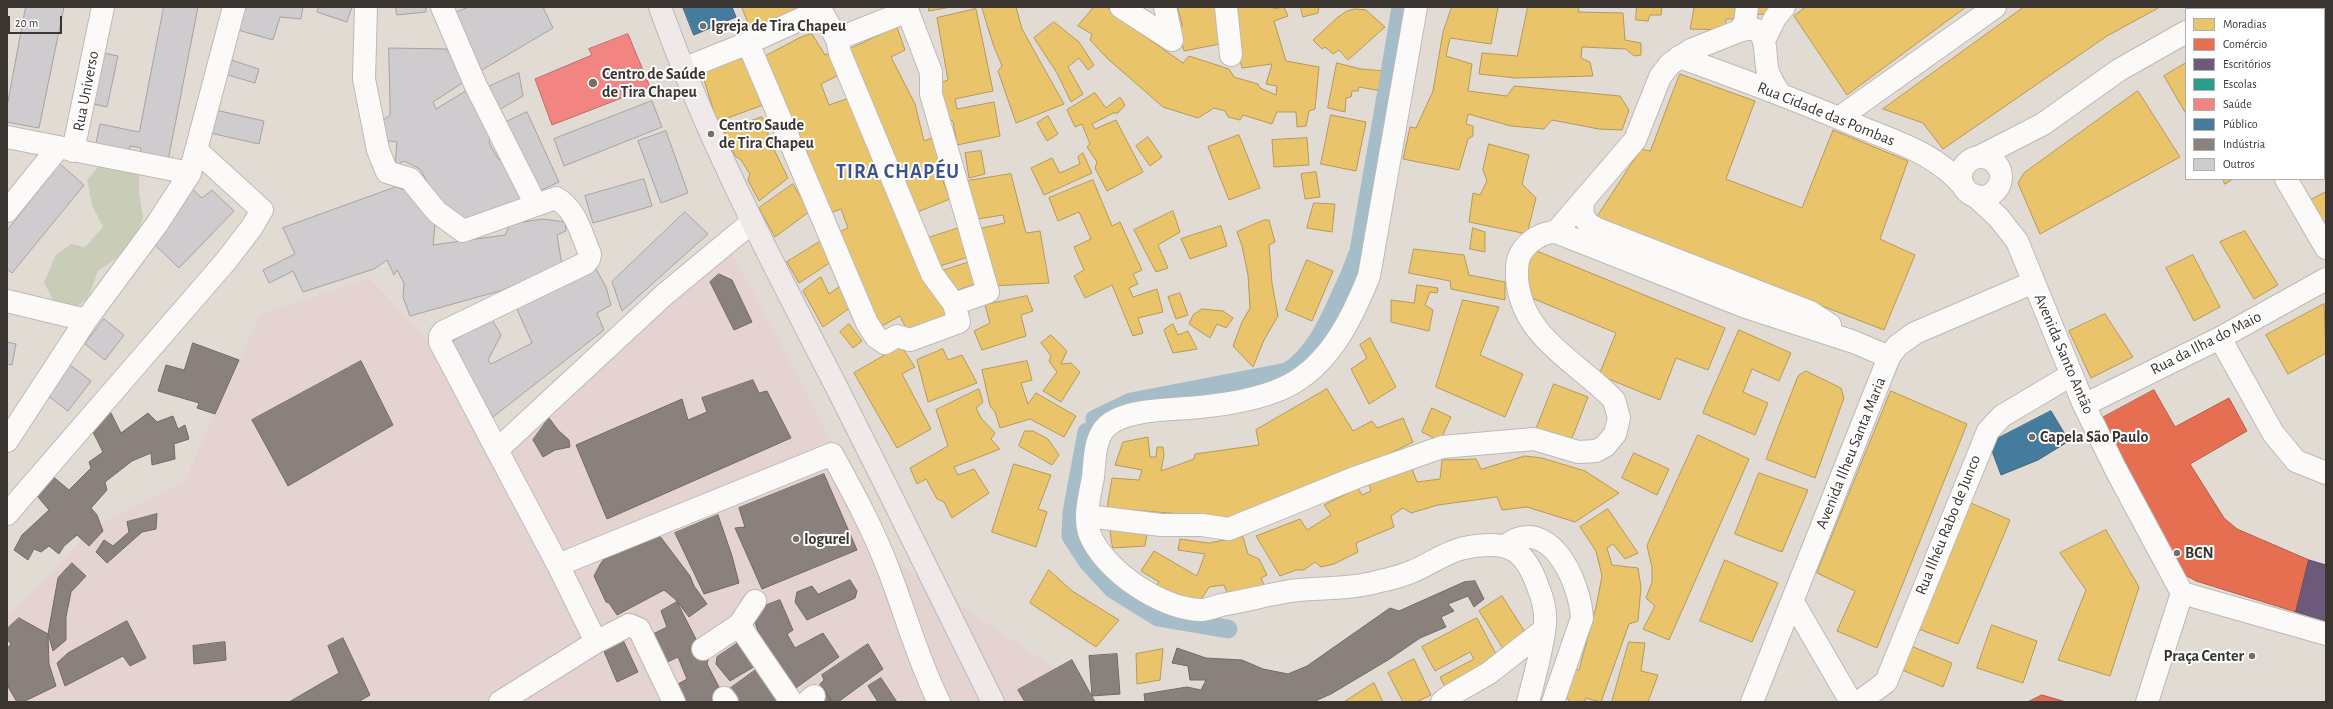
<!DOCTYPE html>
<meta charset="utf-8">
<style>
body{margin:0}
#map{position:relative;width:2333px;height:709px;overflow:hidden;background:#e2dbd4;font-family:"Alegreya Sans",sans-serif}
canvas{display:block}
.frame{position:absolute;inset:0;border:8px solid #3a3530;pointer-events:none}
.legend{position:absolute;left:2185px;top:8px;width:140px;height:172px;box-sizing:border-box;background:#fff;border:1px solid #b0aeac;margin:0;padding:5px 7px;list-style:none;font-size:12px;color:#3a3530}
.legend li{display:flex;align-items:center;gap:8px;height:20px}
.legend b{width:20px;border:1px solid #b0aeac}
.scale{position:absolute;left:8px;top:16px;width:54px;height:18px;box-sizing:border-box;border:2px solid #3a3530;border-top:0;padding-left:5px;font-size:12px;line-height:14px;white-space:nowrap;color:#3a3530;-webkit-text-stroke:3px #fff;paint-order:stroke}
</style>
<div id="map">
<canvas width="2333" height="709"></canvas>
<div class="frame"></div>
<ul class="legend">
<li><b style="height:11px;background:#e9c46a"></b>Moradias</li>
<li><b style="height:11px;background:#e76f51"></b>Comércio</li>
<li><b style="height:11px;background:#6d597a"></b>Escritórios</li>
<li><b style="height:11px;background:#2a9d8f"></b>Escolas</li>
<li><b style="height:11px;background:#f28482"></b>Saúde</li>
<li><b style="height:11px;background:#457b9d"></b>Público</li>
<li><b style="height:11px;background:#8a817c"></b>Indústria</li>
<li><b style="height:11px;background:#cfccd0"></b>Outros</li>
</ul>
<div class="scale">20 m</div>
</div>
<script>
const context = document.querySelector('canvas').getContext('2d');
context.lineJoin = 'round';
function fillPath(path, color) {
  context.fillStyle = color;
  context.fill(path, 'evenodd');
}
function stroke(path, color, width, dash) {
  context.strokeStyle = color;
  context.lineWidth = width;
  context.lineCap = dash ? 'butt' : 'round';
  context.setLineDash(dash || []);
  context.stroke(path);
}
function write(font, color, halo, rows, align = 'center') {
  context.font = font + ' "Alegreya Sans",sans-serif';
  context.lineWidth = 4;
  context.setLineDash([]);
  context.textBaseline = 'middle';
  context.strokeStyle = halo;
  context.fillStyle = color;
  for (const [text, x, y, turn = 0] of rows) {
    context.save();
    context.translate(x, y);
    context.rotate((+turn || 0) * Math.PI / 180);
    context.textAlign = isNaN(turn) ? turn : align;
    if (halo) context.strokeText(text, 0, 0);
    context.fillText(text, 0, 0);
    context.restore();
  }
}
fillPath(new Path2D(`
 M723 235 894 560 1104 702H7V618L92 529 184 482 260 314 369 278 420 331 485 445Z`), '#e5d3d2');
fillPath(new Path2D(`
 M99 166 123 170 139 175V193L143 218 130 249 98 271 88 298 75 308 55 303 44 283 55 256 71 244 85 247 103 227 92 205 87 180Z`), '#c9cdb8');
const homes = new Path2D(`
 M742 7H801L751 29Z
 M929 7H951L929 11Z
 M982 7H1016L1022 29 1064 104 1016 123 998 71 1002 66 993 44Z
 M1094 7H1107L1113 13 1117 10 1133 28 1183 63 1189 56 1229 69 1234 77 1258 84 1260 88 1276 95 1277 86 1266 84 1272 64 1242 68 1237 48H1242L1233 7H1273L1274 9 1284 7 1288 16 1274 21 1286 61 1319 67 1315 109 1309 111 1306 126 1297 127 1296 112H1277L1272 124 1243 115 1240 120 1228 117 1225 111 1214 108 1198 118 1163 107 1108 59 1090 40 1092 34 1078 26Z
 M1178 7H1219L1225 43 1184 51 1177 26H1182Z
 M1301 7H1319L1318 13 1303 17Z
 M1452 7H1498L1491 44 1450 38 1446 56 1472 64 1468 91 1507 96 1514 86 1620 96 1629 110 1622 130 1599 129 1552 120 1544 129 1511 126 1468 114 1466 124 1473 126V136L1468 139 1459 170 1403 159 1410 127 1416 128 1433 91 1443 32Z
 M1528 7H1579L1578 12 1623 13 1625 40 1641 43V55L1634 56 1626 49 1582 47 1581 58 1590 62 1593 76 1516 78 1479 74 1482 53 1517 56Z
 M1637 7H1662L1661 15H1650L1648 21 1636 20Z
 M1683 7H1738L1737 19H1726L1725 30 1690 29 1694 8Z
 M1753 7H1778L1776 13 1752 15Z
 M1806 7H1966L1847 95 1794 16Z
 M2024 7H2160L2107 36 1943 149 1923 123 1883 109Z
 M976 9 993 91 955 99 957 109 994 102 1000 136 957 145 953 121 947 119 940 83 948 80 937 18Z
 M1356 9 1366 10 1385 27 1348 60 1339 50 1333 54 1325 47 1322 49 1313 40 1338 17 1347 11Z
 M1054 22 1079 42 1094 65 1088 70 1079 58 1068 67 1083 94 1071 102 1057 73 1034 38Z
 M897 27 905 50 891 57 915 104 924 141 934 137 945 164 938 168 950 199 910 215 848 50Z
 M812 34 825 55 829 53 837 76 821 84 829 105 849 98 952 317 908 332 900 316 878 328 834 234 848 228 841 209 825 215 765 56 801 37Z
 M744 54 763 105 717 122 702 73Z
 M1337 63 1361 69 1385 71 1382 91 1359 87 1358 91H1352L1351 97 1346 98 1345 112 1328 108Z
 M2186 63V114L2164 76Z
 M1680 74 1755 101 1726 179 1802 208 1833 130 1908 161 1880 239 1915 255 1884 330 1596 218 1641 149 1650 151Z
 M2138 91 2180 157 2040 234 2018 183 2024 173Z
 M1095 93 1106 108 1120 97 1125 105 1118 113H1113L1092 124 1095 129 1116 120 1143 172 1107 191 1095 168 1097 162 1087 147 1090 144 1082 124 1075 127 1067 110Z
 M1331 115 1366 122 1356 171 1321 164Z
 M1048 116 1058 134 1047 141 1037 123Z
 M762 117 768 130V137L788 178 759 201 748 180 750 174 741 160 735 156 724 131Z
 M1239 135 1260 188 1229 200 1208 147Z
 M1148 137 1162 157 1150 166 1136 146Z
 M1307 138 1309 165 1274 167 1272 140Z
 M1489 144 1529 155 1522 184 1536 198 1527 234 1469 222 1473 193 1480 195 1487 181 1483 170Z
 M981 151 985 174 969 178 965 153Z
 M1083 153 1092 173 1044 195 1031 168 1052 158 1060 173 1080 164 1078 157Z
 M1316 172 1320 197 1305 199 1301 174Z
 M1011 174 1026 233 1040 231 1049 283 991 286 977 229 1005 223 1003 215 971 220 967 181Z
 M2223 179H2233L2225 184Z
 M1093 180 1112 226 1120 222 1142 270 1133 274 1138 284 1129 288 1133 297 1157 289 1163 312 1138 318 1143 333 1133 336 1112 285 1085 298 1074 276 1084 270 1074 247 1091 239 1079 212 1058 221 1049 198Z
 M793 184 809 212 775 237 759 208Z
 M2326 192V246L2303 204Z
 M1314 203 1335 204 1332 232 1307 228Z
 M1173 211 1180 232 1158 245 1168 268 1156 272 1134 230Z
 M1264 220H1269L1275 242 1269 245 1272 283 1278 316 1264 340 1253 367 1233 346 1242 322 1250 308 1248 275 1242 246 1237 232Z
 M1221 226 1227 246 1190 259 1181 239Z
 M959 228 968 257 934 268 925 239Z
 M1473 228 1485 232V252L1470 249Z
 M2245 231 2278 285 2254 299 2220 242Z
 M821 241 831 262 799 283 787 262Z
 M1414 249 1464 255 1469 275 1505 282V300L1451 289 1450 281 1409 273Z
 M1532 249 1725 328 1708 370 1676 358 1660 400 1599 375 1616 333 1515 291Z
 M2193 255 2220 307 2194 321 2166 268Z
 M1307 260 1333 271 1312 321 1286 310Z
 M970 262 978 283 952 292 938 272Z
 M821 277 829 294 843 284 854 305 823 327 803 291Z
 M1417 285 1438 288 1437 293 1430 292 1425 305 1433 310 1429 331 1391 322V300L1414 303Z
 M1180 293 1188 315 1176 319 1168 297Z
 M1027 296 1033 311 1021 315 1026 336 982 350 974 331 990 323 985 305Z
 M1463 300 1499 307 1480 355 1523 374 1505 417 1436 387Z
 M2324 304 2326 353 2288 374 2266 335Z
 M1202 309 1223 311 1233 318 1226 328 1217 324 1210 338 1189 324 1193 315Z
 M2105 314 2133 357 2091 378 2069 331Z
 M849 324 862 341 853 348 840 332Z
 M1173 324 1178 335 1188 331 1197 349 1173 353 1164 330Z
 M1739 330 1791 353 1779 381 1752 369 1743 392 1768 403 1755 435 1703 413Z
 M1051 335 1067 351 1061 364 1071 363 1080 372 1061 402 1043 391 1057 372 1049 361 1051 356 1041 343Z
 M1370 338 1396 387 1369 404 1351 369 1367 358 1360 345Z
 M901 346 915 367 902 374 931 429 897 448 854 373Z
 M943 349 948 360 962 355 977 383 928 402 917 360Z
 M1027 361 1032 380 1021 383 1028 404 1036 393 1076 416 1064 437 1030 419 1000 428 995 412 990 406 982 370Z
 M1806 371 1841 388 1844 398 1815 478 1766 459 1798 376Z
 M1554 384 1588 397 1569 446 1535 432Z
 M979 389 983 402 976 408 981 418 995 433 991 439 1000 449 954 467 958 475 974 469 989 493 952 518 944 502 937 499 926 479 917 484 910 468 948 446 936 410Z
 M1327 389 1353 431 1372 421 1377 428 1403 418 1413 442 1328 484 1231 518 1107 508 1112 478 1139 480 1142 470 1115 465 1123 442 1148 437 1150 457H1156L1157 447H1163L1164 455 1161 471 1194 459 1195 454 1259 445 1256 430Z
 M1891 391 1967 424 1877 648 1837 631 1855 591 1817 573Z
 M1432 408 1451 417 1440 441 1422 432Z
 M1025 431H1033L1048 439 1059 455 1052 465 1019 446Z
 M1698 435 1749 459 1669 640 1643 629 1655 606 1646 598 1652 582V567L1647 546Z
 M1634 453 1669 469 1657 495 1622 478Z
 M1525 456 1542 458 1585 471 1619 493 1575 522 1527 507 1502 510 1497 497 1438 505 1411 513 1403 508 1391 516 1394 527 1356 543 1358 552 1334 564 1321 567 1315 562 1304 570H1296L1280 576 1256 536 1300 519 1307 530 1331 515 1324 505 1358 488 1362 495 1371 491 1369 484 1412 469 1417 482 1440 479 1442 460 1476 459 1481 469Z
 M1014 464 1051 475 1038 509 1047 512 1036 547 992 532Z
 M1759 473 1808 490 1782 552 1735 534Z
 M1971 503 2010 520 1958 644 1916 628Z
 M1608 509 1638 553 1625 559 1613 544 1607 548 1612 565 1638 568 1641 587 1638 621 1629 624 1601 702 1586 698 1584 702H1571L1563 694 1572 668 1579 670 1596 607 1602 576 1596 551 1580 527Z
 M1110 529 1147 533 1145 546 1113 548Z
 M2106 530 2139 587 2110 676 2058 660 2086 590 2060 553Z
 M1243 537 1248 554 1259 559 1267 575 1261 578 1265 588 1231 603 1224 585 1209 587 1197 606 1155 588 1159 582 1141 571 1154 551 1197 576 1205 554 1178 550 1180 539 1208 543Z
 M1725 560 1778 583 1752 642 1700 621Z
 M1049 570 1072 591 1119 620 1096 647 1030 603Z
 M1502 596 1527 635 1504 650 1479 611Z
 M1477 618 1497 656 1480 665 1477 672 1446 689 1440 677 1474 659 1470 652 1435 671 1422 647Z
 M1992 625 2037 641 2023 683 1977 668Z
 M1629 642 1645 643 1641 671 1658 675 1648 702H1612Z
 M1911 646 1952 663 1943 687 1902 670Z
 M1163 649 1160 680 1137 684 1136 654Z
 M1414 659 1431 695 1416 702H1403L1388 673Z
 M1374 683 1383 702H1344Z`);
fillPath(homes, '#e9c46a');
stroke(homes, '#b49959', 1);
const shops = new Path2D(`
 M2154 390 2175 427 2229 398 2247 431 2190 464 2224 518 2237 529 2309 560 2296 612 2196 581 2185 575 2102 418Z
 M2042 695 2066 702H2028Z`);
fillPath(shops, '#e76f51');
stroke(shops, '#b35e47', 1);
const offices = new Path2D(`
 M2309 560 2326 565V621L2296 612Z`);
fillPath(offices, '#6d597a');
stroke(offices, '#5e4e64', 1);
const schools = new Path2D(`
 M2326 66V96L2324 97V67Z`);
fillPath(schools, '#2a9d8f');
stroke(schools, '#2f7e72', 1);
const health = new Path2D(`
 M628 34 650 87 552 125 535 79 592 55 589 49Z`);
fillPath(health, '#f28482');
stroke(health, '#bb6c69', 1);
const public = new Path2D(`
 M683 7H732L736 17 694 35Z
 M2051 411 2069 441 2038 460 2001 475 1989 443Z`);
fillPath(public, '#457b9d');
stroke(public, '#42667c', 1);
const industry = new Path2D(`
 M719 274 732 280 752 322 734 330 710 282Z
 M193 343 239 360 215 414 197 408 199 403 158 391 166 365 184 370Z
 M361 361 393 425 288 486 252 420Z
 M753 380 759 393 767 391 791 438 607 519 576 445 682 399 688 420 707 412 702 398Z
 M111 413 121 433 148 413 157 422 173 416 178 429 185 425 189 439 174 444 175 459 152 465 151 453 132 461 105 482 107 490 91 508 97 515 103 531 89 546 77 535 64 546 59 554 49 546 41 552 34 549 28 560 14 550 22 535 49 510 33 491 50 474 69 490 91 468 89 462 103 452 91 428Z
 M549 418 558 430 569 440 570 447 555 450 543 457 533 440Z
 M824 474 857 550 762 589 735 528 745 527 739 508Z
 M157 514 156 529 142 532 107 563 96 552 104 540 113 546 129 532 127 522Z
 M718 515 732 556 739 583 704 594 675 533Z
 M656 531 690 576 694 586 707 604 689 617 675 599 664 590 617 615 609 603 606 602 594 576 601 563 608 554 628 541 634 546Z
 M72 563 86 576 71 592 66 617V640L53 651 48 634 58 578Z
 M850 580 857 591 855 598 807 620 795 602 797 592 812 586 818 594Z
 M1475 581 1484 599 1474 607 1468 596 1448 604 1454 611 1441 617 1446 627 1420 638 1388 660 1331 694 1313 702H1145L1144 694 1187 687 1201 690 1206 680H1190L1188 666 1172 663 1177 648 1206 658 1242 660 1263 669 1288 674 1307 666 1390 608 1399 611 1464 582Z
 M780 600 793 630 787 634 795 648 823 633 839 657 793 690 762 644 753 616 761 607Z
 M677 602 698 643 709 656 707 664 719 687 714 692 719 702H677L671 688 687 679 678 657 659 666 647 637 667 627 661 611Z
 M19 618 48 634 49 664 56 686 23 702H17L7 685V649L11 644 7 639V629Z
 M127 621 146 658 130 666 123 656 65 686 57 663 68 653Z
 M343 638 370 695 358 702H289L339 673 328 646Z
 M744 639 762 662 730 681 716 664 717 657Z
 M623 640 638 672 617 682 603 649Z
 M225 642 226 660 194 664 193 646Z
 M868 644 883 669 838 702H832L820 684 824 680 822 675Z
 M1117 654 1120 694 1092 696 1089 656Z
 M1072 660 1095 702H1025L1018 690Z
 M764 664 792 702H734L728 690Z
 M881 678 897 702H878L868 686Z
 M825 690 832 702H811Z`);
fillPath(industry, '#8a817c');
stroke(industry, '#726a65', 1);
stroke(new Path2D(`
 M1388 85 1401 7
 M1351 272 1359 251 1387 91
 M1095 419 1131 402 1287 372C1320 352 1334 307 1350 275
 M1073 507 1087 432
 M1072 512 1071 536 1088 562 1113 589 1158 617 1228 629`), '#a4bdc9', 19);
const building = new Path2D(`
 M26 7H64L39 128 7 122V107Z
 M164 7H198L167 166 139 160 141 148 130 146 129 155 95 148 100 124 139 132Z
 M245 7H303L301 19 280 17 273 40 238 30Z
 M319 7H352L347 22 317 12Z
 M396 7H426V12L397 15Z
 M469 7H543L553 28 477 73 450 15Z
 M389 48 447 49 464 82 433 102 436 109 469 89 492 132 489 143 499 160 504 156 524 200 460 222 441 207 420 169 404 161 395 166 397 142 382 140V121L390 115Z
 M99 52 118 56 107 107 89 103Z
 M225 58 259 69 255 83 221 73Z
 M519 73 523 96 497 111 488 87Z
 M652 101 662 127 564 166 554 139Z
 M211 109 264 121 259 144 206 132Z
 M527 112 559 182 537 192 506 122Z
 M666 131 688 193 661 203 638 141Z
 M60 164 84 185 12 273 7 269V231Z
 M644 179 652 206 593 223 585 196Z
 M189 186 202 198 212 190 234 211 179 268 152 242Z
 M396 187 407 191 435 224 433 245 505 235 510 224 543 219 565 222 566 231 557 235 562 265 503 290 410 316 403 297 404 283 397 270 394 275 387 260 374 269 303 292 293 271 269 283 263 270 295 254 283 228Z
 M685 212 708 234 622 311 612 282Z
 M595 267 606 287 611 305 597 313 604 330 493 417 451 342 491 318 501 335 488 360 491 364 532 343 516 307Z
 M104 319 124 335 105 360 85 344Z
 M7 342 16 344 12 365 7 364Z
 M70 365 91 381 68 411 47 395Z`);
fillPath(building, '#cfccd0');
stroke(building, '#a5a2a1', 1);
const minor = new Path2D(`
 M366 7 364 79 378 150 387 172 410 179 437 212 463 231 556 198C576 209 581 233 590 254L589 259 586 263 443 332 440 336V342L497 450
 M442 7 475 84 535 203
 M906 7 931 72V94L988 292 954 304
 M1121 7 1172 40 1165 7
 M1226 7 1231 55
 M1416 7 1369 276C1353 316 1332 360 1293 383 1267 398 1230 404 1200 407 1174 410 1127 408 1107 426 1094 438 1095 460 1093 477 1090 495 1083 517 1090 535 1105 571 1161 609 1201 610 1207 610 1215 607 1221 605 1244 601 1267 595 1290 591 1320 587 1350 590 1380 581 1390 579 1401 576 1411 572 1429 565 1445 552 1464 548 1506 540 1524 546 1538 587 1543 599 1546 611 1545 624 1543 647 1534 679 1528 702
 M2225 9 2229 7
 M1739 31 1745 23 1747 7
 M837 39 908 11
 M1764 40 1775 18 1784 7
 M748 43 867 323 876 337 885 343 897 336 910 340 959 322 954 304 932 274 840 53 837 39 819 7
 M1679 57C1738 78 1797 100 1855 125 1894 141 1936 153 1964 187
 M683 69 748 43 821 10
 M1839 118 1995 7
 M7 137 190 173
 M73 151 103 7
 M1979 157 2043 124 2119 70 2186 32
 M1961 177a20 20 0 1 1 40 0a20 20 0 1 1-40 0Z
 M2286 179 2326 248
 M1974 195 1998 217 2017 241 2084 405 2115 468 2182 593
 M1583 201C1581 214 1584 223 1597 229L1810 312 1830 325
 M7 211 58 148
 M1556 232 1635 140 1660 77 1670 64 1691 50 1739 31C1771 20 1763 53 1768 72 1771 80 1775 87 1780 94
 M7 301 86 320
 M2220 338 2273 433 2296 461 2326 473
 M2084 405 2220 338 2326 279
 M7 441 86 320 157 224 190 173 234 7
 M7 514 226 261 252 227 262 210 196 150
 M1087 516 1161 525H1202L1229 529 1357 477 1442 447 1534 439 1578 452 1596 451 1605 446 1615 434 1619 418 1614 400C1578 362 1522 338 1517 279 1517 270 1516 261 1521 253 1528 241 1542 232 1556 232L1746 307 1854 342 1889 357
 M1505 546C1549 512 1580 582 1582 618L1553 702
 M558 565 832 454C853 492 874 531 889 571 906 615 918 660 939 702
 M2182 593 2326 634
 M1793 602 1851 702
 M739 625 790 700
 M596 642 629 625 639 629 674 702
 M703 649 739 625 755 601
 M724 698 727 702
 M500 702 596 642 558 565 497 450 664 295 752 222
 M807 702 814 696
 M1442 702 1451 695 1489 673 1544 630
 M1752 702 1889 357 1897 346 1915 333 2034 282
 M1859 702 1886 682 1988 431 2002 416 2071 375
 M2147 702 2182 593`);
const major = new Path2D(`
 M660 7C707 139 772 262 836 386 889 491 941 596 993 702`);
stroke(minor, '#beb9b4', 24);
stroke(major, '#bbb7b4', 24);
stroke(minor, '#fbfaf9', 22);
stroke(major, '#f0e9e9', 22);
for (const [x, y, r, color] of [
 [703,26,4,"#756f69"],
 [593,83,5,"#756f69"],
 [711,134,4,"#756f69"],
 [2032,437,4,"#756f69"],
 [796,539,4,"#756f69"],
 [2177,553,4,"#756f69"],
 [2252,656,4,"#756f69"]
]) {
  const dot = new Path2D();
  dot.arc(x, y, r, 0, 2 * Math.PI);
  context.fillStyle = color;
  context.fill(dot);
  stroke(dot, '#fff', 1.5);
}
write('bold 16px', '#3a3530', '#fff', [
 ["Igreja de Tira Chapeu",711,26],
 ["Centro de Saúde",602,74],
 ["de Tira Chapeu",602,92],
 ["Centro Saude",719,125],
 ["de Tira Chapeu",719,143],
 ["Capela São Paulo",2040,437],
 ["Iogurel",804,539],
 ["BCN",2185,553],
 ["Praça Center",2244,656,"right"]
], 'left');
write('16px', '#3a3530', '#fff', [
 ["Rua Universo",86,91,-79],
 ["Rua Cidade das Pombas",1826,114,22],
 ["Rua da Ilha do Maio",2206,343,-27],
 ["Avenida Santo Antão",2064,354,67],
 ["Avenida Ilheu Santa Maria",1851,453,-68],
 ["Rua Ilhéu Rabo de Junco",1948,525,-68]
]);
context.letterSpacing = '1px';
write('bold 20px', '#3a538d', '#fff', [
 ["TIRA CHAPÉU",898,172]
]);
context.letterSpacing = '0px';
</script>
